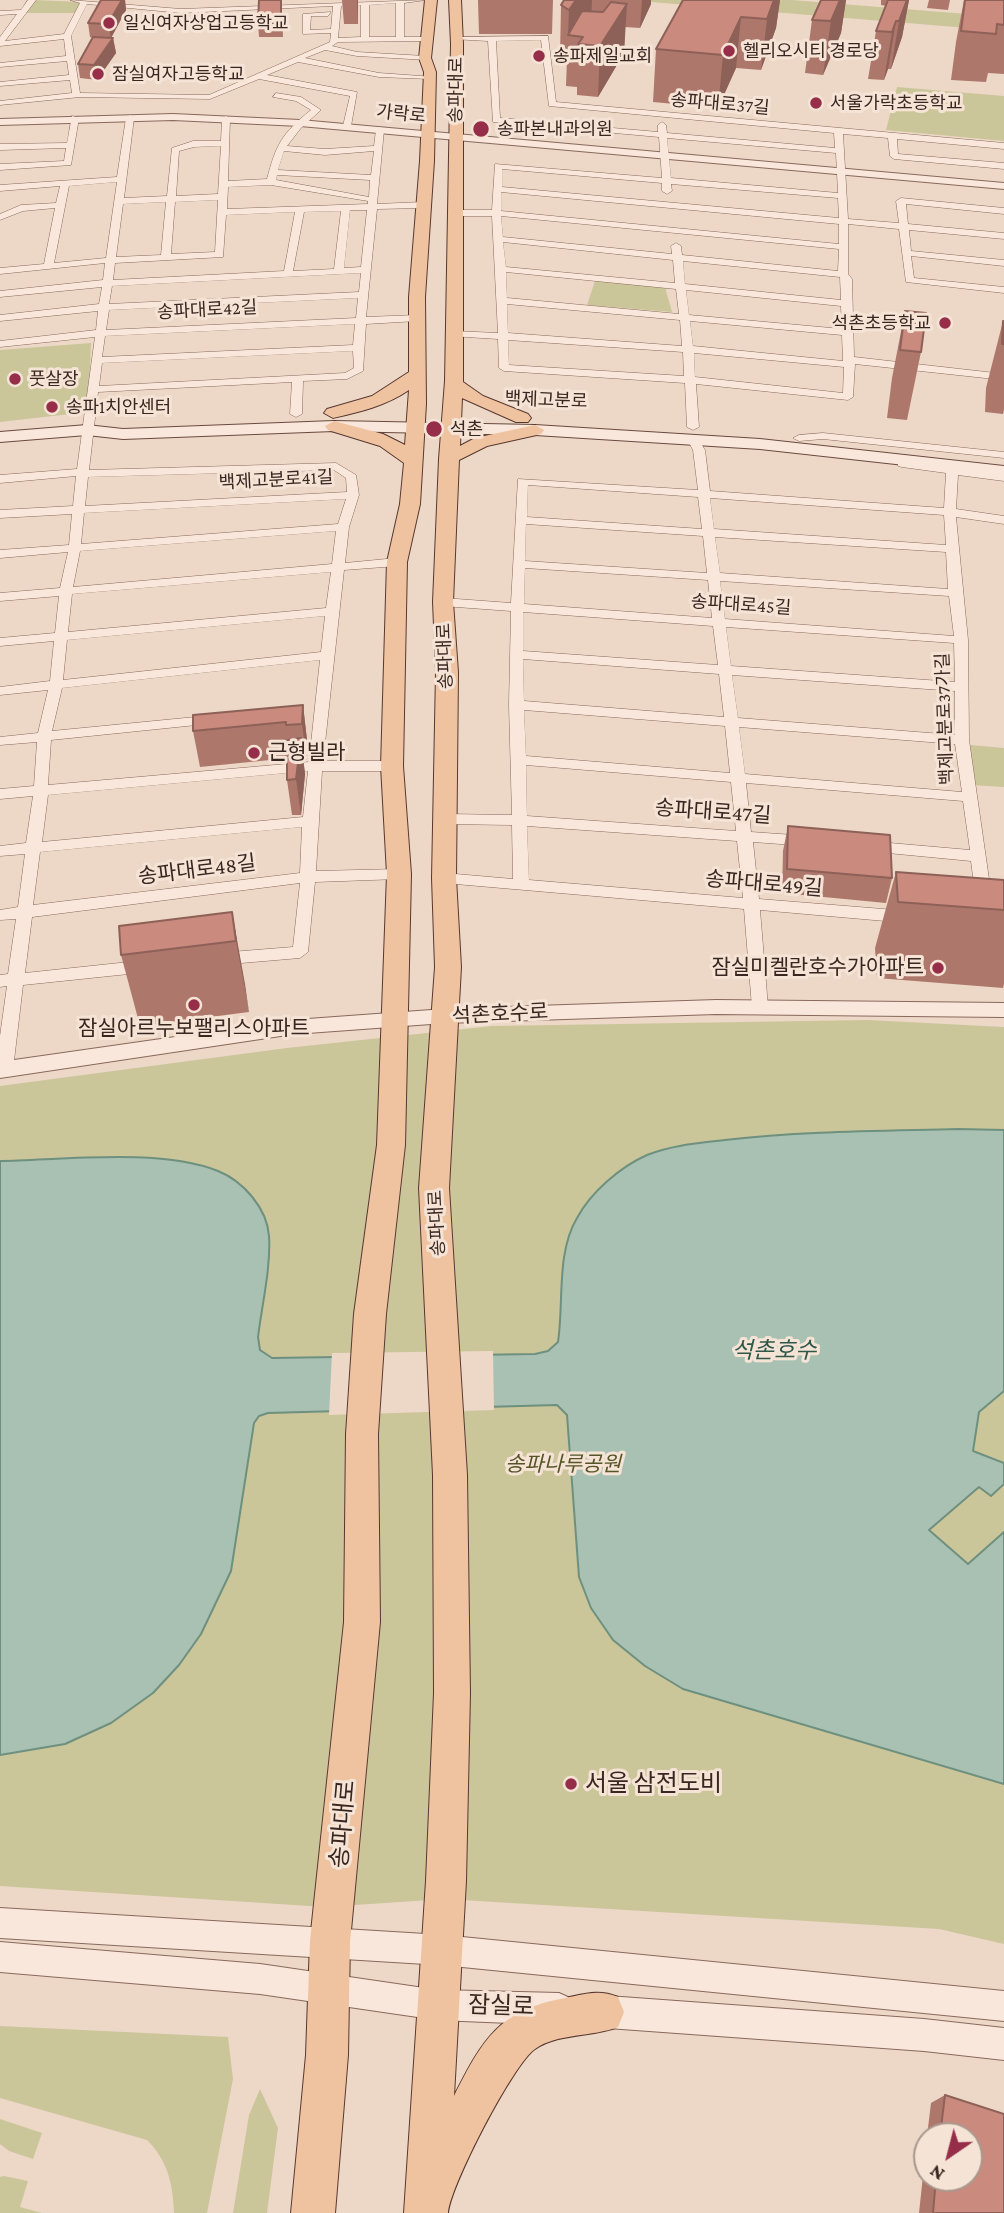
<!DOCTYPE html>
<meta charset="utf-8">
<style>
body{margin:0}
#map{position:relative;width:1004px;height:2213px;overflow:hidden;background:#edd8c7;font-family:"Crimson Pro",serif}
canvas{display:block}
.north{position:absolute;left:913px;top:2122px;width:70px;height:70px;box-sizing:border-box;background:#f5e4d6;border:2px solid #aa988d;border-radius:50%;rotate:215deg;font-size:19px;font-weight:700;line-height:28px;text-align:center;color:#392620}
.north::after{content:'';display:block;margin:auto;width:24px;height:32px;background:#962e49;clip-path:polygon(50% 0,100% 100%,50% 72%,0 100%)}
</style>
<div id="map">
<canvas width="1004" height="2213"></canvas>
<div class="north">N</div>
</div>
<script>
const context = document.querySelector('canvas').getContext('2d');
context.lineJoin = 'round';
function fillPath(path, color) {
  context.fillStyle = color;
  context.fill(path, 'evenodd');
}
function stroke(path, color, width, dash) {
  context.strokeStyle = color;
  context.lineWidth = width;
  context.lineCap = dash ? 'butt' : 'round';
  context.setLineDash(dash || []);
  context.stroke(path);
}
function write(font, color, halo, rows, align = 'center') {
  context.font = font + ' "Crimson Pro","Noto Sans KR",serif';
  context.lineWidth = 6;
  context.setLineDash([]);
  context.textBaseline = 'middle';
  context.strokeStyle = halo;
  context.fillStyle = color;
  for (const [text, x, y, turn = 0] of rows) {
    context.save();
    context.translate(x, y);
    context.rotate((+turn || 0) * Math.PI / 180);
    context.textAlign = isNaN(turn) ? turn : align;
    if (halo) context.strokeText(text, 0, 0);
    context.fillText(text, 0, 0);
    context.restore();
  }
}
fillPath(new Path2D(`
 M34 0 82 2 76 13H26Z
 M627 0H792L1004 17V31Z
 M897 87 1004 96V141L886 130Z
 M595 281 665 287 672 312 587 305Z
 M91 343 88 412 0 422V350Z
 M970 745 1004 748V787L971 785Z
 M868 1020 1004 1027V1944L939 1929 445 1899 325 1907 0 1886V1086L287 1048 492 1026Z
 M0 2026 228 2037 233 2079 207 2213H174C173 2184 168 2161 147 2140L0 2098Z
 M260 2089 278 2128 267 2213H233L249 2115Z
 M0 2119 42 2133 33 2159 9 2151 0 2144Z
 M4 2176 28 2181 20 2207 42 2213H0V2177Z`), '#cbc59a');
const water = new Path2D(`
 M958 1129 1004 1130V1391L979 1412 973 1451 1004 1463V1484L991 1496 979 1487 929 1530 968 1564 1004 1532V1784L683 1689 645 1666 613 1640 591 1608 579 1577 567 1415 557 1405 268 1413 259 1416 254 1423 231 1571 201 1634 179 1665 153 1693 111 1723 65 1744 0 1755V1161C63 1160 160 1148 218 1171 243 1181 267 1208 269 1236 271 1268 262 1304 258 1337L260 1350 272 1358 535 1354 548 1351 558 1342C564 1303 556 1253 577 1218 591 1192 620 1167 647 1155 672 1145 699 1143 725 1140 802 1131 880 1131 958 1129Z`);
fillPath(water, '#a8c1b3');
stroke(water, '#6e907f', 2);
fillPath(new Path2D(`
 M493 1351 494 1410 329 1415 332 1353Z`), '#edd8c7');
const minor = new Path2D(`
 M28 0H36L5 41 64 34 80 3 70 0 181 9 426 0 404 3V37H426L429 41 338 42 332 46 357 52 425 56 428 60 357 56 325 50 305 58 379 73 434 77 430 79 379 77 298 62 267 75 357 92 351 126 347 129 343 126 350 96 259 79 210 99 80 97 0 105V101L72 93 70 80 0 86V82L69 75 67 61 0 67V63L66 56 64 39 0 46V37L17 14 0 15V11L21 10ZM396 3V37H369V5ZM87 4 181 13 333 6 331 29 310 30 311 16H328L331 12 303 14V34L331 33 330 42 209 95 80 93 71 36ZM361 5V37L338 38 341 6Z
 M548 36 556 102 1004 143V149L897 139 898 154 1004 163V169L894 159 890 156 888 138 843 134 848 219 899 223 896 201 901 198 1004 208V214L906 204 908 224 1004 233V239L909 230 911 251 1004 260V266L911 256 914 278 1004 287V293L906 282 899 229 848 224V274L852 279 854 357 1004 374V380L855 364 853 397 848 400 696 384 699 427 693 430 687 427 685 383 504 371 499 368 498 339 450 336 449 334 454 331 498 333 492 216H454L449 213 454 210H492L495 164 662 178 659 137 493 122 488 41 452 39 456 37ZM541 40 549 106 834 133 835 148 667 133 666 125 662 122 658 125V132L500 118 496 41ZM667 138 836 153 838 193 671 178ZM502 169 662 183V191L667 194 672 191 671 184 838 198 839 218 502 187ZM501 192 839 224V244L501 211ZM501 216 839 249 838 271 682 255 681 246 676 243 671 246 672 254 503 237ZM503 242 673 260 675 283 506 267ZM683 261 840 277 841 300 685 284ZM506 272 676 289 679 314 507 298ZM686 290 841 306 842 329 689 315ZM507 304 680 320 682 346 508 333ZM690 321 842 335 843 361 693 346ZM508 340 683 352 684 376 509 365ZM694 353 844 367 843 393 695 377Z
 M276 93 301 97 321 110 301 128 287 146 325 149 374 146 376 130 380 127 384 130 377 204 423 202 428 205 423 208 377 209 366 317 417 315 422 318 417 321 366 324 363 371 347 379 303 381 302 414 296 417 290 414 292 382 98 392 89 470 336 463 356 475 359 495 349 527 345 563 397 558 403 562 397 566 344 570 323 761H392L399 766 392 771H322L316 871 399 869 407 874 399 879 315 882 308 952 300 958 218 965 210 959 218 953 293 947 300 883 32 917 25 973 148 960 156 966 148 972 23 985 13 1069 10 1074H0V1036L7 986 0 987V975L8 974 16 919 0 920V910L18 907 25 854 0 856V846L26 843 33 796 0 799V789L34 786 37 742 0 745V737L38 733 48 690 0 695V687L50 681 54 641 0 646V638L55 633 59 596 0 601V593L60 588 68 552 0 558V550L69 545 72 514 0 518V510L73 506 76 476 0 483V475L77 469 95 337 0 347V341L96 330 98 311 0 321V315L99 304 102 287 0 297V291L103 280 105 263 0 274V268L44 264 55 208 23 211 0 220V214L21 205 56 203 60 186 0 191V185L117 177 126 118 130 115 134 118 124 198 167 196 172 148 193 141H221L222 119 226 116 230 119 228 181 267 179C276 145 281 134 311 110L296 101 273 97ZM221 146 218 194 176 196 179 151 194 147ZM284 151 325 155 374 151 371 175 278 170ZM277 175 370 180 369 197 276 180ZM117 182 106 258 54 263 69 186ZM271 185 368 201V204L227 209 228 187ZM218 200 215 252 171 254 175 202ZM166 202 161 255 116 257 123 204ZM350 210H367L361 267 344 268ZM341 211 334 269 293 271 304 212ZM295 212 284 271 113 280 115 263 223 257 226 215ZM361 273 359 292 109 304 112 286ZM358 298 356 318 106 330 109 310ZM355 324 353 345 102 357 105 336ZM353 351 354 368 345 373 99 386 102 363ZM334 470 346 478 347 492 85 506 88 477ZM346 499 338 524 81 544 84 513ZM336 531 332 564 73 587 80 551ZM331 572 326 608 68 632 72 594ZM325 616 321 652 63 680 67 640ZM320 660 309 762 48 785 51 740 216 723 223 719 216 715 52 731 62 688ZM308 771 303 817 42 842 48 795ZM302 827 300 873 33 905 40 852Z
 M72 116 79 118 71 165 0 170V164L64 161 66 148 0 150V144L67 143Z
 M823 433 1004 452V458L823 439 799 441 793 438 799 435Z
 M693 436 697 437 705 450 710 491 944 508 946 473 902 467 898 466V462L1004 473V481L958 475 956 509 1004 516V524L956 517 968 640 969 740 992 900 984 905 976 900 971 861 867 851 859 846 867 841 970 850 963 801 746 783 751 832 808 836 816 841 808 846 753 842 759 899 908 911 916 917 908 923 760 910 768 1007 760 1013 752 1007 744 909 444 883 436 878 444 873 513 879 512 825 445 824 438 819 445 814 512 815 509 705 511 611 443 606 437 602 443 598 511 603 518 479 698 490 693 450 687 439ZM528 485 698 497 702 529 527 517ZM710 498 944 515 946 545 714 529ZM526 524 703 536 707 573 525 561ZM715 537 946 552 948 589 720 573ZM525 568 708 580 712 618 524 604ZM720 581 949 596 954 636 725 619ZM523 612 713 626 718 665 523 651ZM726 627 954 643 955 682 731 666ZM523 659 719 674 724 717 524 701ZM732 675 955 691V735L738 718ZM524 710 725 726 730 773 526 756ZM739 727 955 744 962 792 745 774ZM526 765 731 782 736 831 527 816ZM527 826 737 841 743 898 529 880Z`);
const tertiary = new Path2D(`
 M173 114 300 120 1004 183V189L300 126 173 120 0 125V119Z
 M716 1000 1004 1003V1017L716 1014 445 1023 294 1034 0 1078V1062L294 1020 445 1009Z
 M0 1908 442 1935 1004 1991V2021L442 1965 0 1938Z
 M0 1942 260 1964 438 1990 559 1993 570 1998 575 2009 570 2020 559 2025 438 2020 260 1994 0 1972Z
 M594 1995 924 2019 1004 2028V2060L924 2051 594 2027 583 2022 578 2011 583 2000Z`);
const secondary = new Path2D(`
 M334 421 535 425 760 439 1004 466V476L760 449 535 435 334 431 123 439 87 435 0 442V432L87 425 123 429Z`);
const primary = new Path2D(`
 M425 0H437L431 58 436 72 434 161 425 297 426 404 420 504 407 562 403 766 411 874 405 1145 386 1314 378 1434 380 1622 350 1941 348 2055 335 2213H291L306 2055 310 1941 344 1622 346 1434 354 1314 377 1145 387 874 381 766 387 562 400 504 404 463 380 446 328 430 325 426 334 421 383 434 405 445 409 390C386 406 359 412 333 418L324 413 327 409 372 396 409 372V297L420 161 424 72 419 58Z
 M449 0H461L463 44V382L483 396 528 414 531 418 528 422H516L462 398 460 446 475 438 535 425 544 430 541 434 487 446 459 460 453 602 458 672 456 878 461 967 449 1188 467 1475 470 1693 466 1881 454 2096C483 2039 499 2010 565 1998 585 1994 599 1989 618 1997L624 2012 618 2027C593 2037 557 2033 535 2049 513 2064 450 2186 448 2213H404L426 1881 434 1693 433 1475 419 1188 435 967 432 878 436 672 433 602 439 459 445 381 451 44Z`);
stroke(minor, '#88695c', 1);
stroke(tertiary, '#88695c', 2);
stroke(secondary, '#6a4a3f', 2);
stroke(primary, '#573830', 2);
fillPath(minor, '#f8e7da');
fillPath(tertiary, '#f8e7da');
fillPath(secondary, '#f8e7da');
fillPath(primary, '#efc2a0');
fillPath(new Path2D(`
 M101 0H125L126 10 111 38H113L116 53 97 80 80 78 78 64 93 38 90 37 88 23Z
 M342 0H358V24H344Z
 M478 0H553L552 34H479Z
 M564 0H651V4L640 28 625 27 624 53 598 97 577 95V87L566 86 567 59 560 55 561 5Z
 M683 0H780L776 28 761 70 736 68 718 108 653 102 656 49Z
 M821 0H846L841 33 823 75 805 73 812 20Z
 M881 0H909L902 37 891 69H888L884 80 868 79 876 31 886 6 881 5Z
 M929 0H950L948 10 927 8Z
 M964 0H1004V74L988 73 986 82 951 80 956 42Z
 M282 12 283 37H259L258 23Z
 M905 311 921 352 907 420 887 418 892 378Z
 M1003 321H1004V410L1003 414 985 412 986 388Z
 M303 705 307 740V760H303L305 774 301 815H292L287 780 290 758 200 767 193 731Z
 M788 826 892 878 886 903 782 893 783 851Z
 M896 872 1004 880V984L1003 988 877 978 875 948Z
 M232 912 249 1012 140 1026 121 955Z
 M945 2095 1004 2114V2213H919L927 2138V2178H969V2136H927L931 2103Z`), '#ae776c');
fillPath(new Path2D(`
 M122 0H125L126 10 111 38 108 24Z
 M357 0H358V24Z
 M576 0H592L591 25 583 37 568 35 569 10Z
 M642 0H651V4L640 28Z
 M774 0H780L776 28 761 70 767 19Z
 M840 0H846L841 33 823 75 831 21Z
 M907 0H909L902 37 891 69 899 21Z
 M627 4 624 53 598 97 600 46Z
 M741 17 736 68 718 108 723 55Z
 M896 21 888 69 884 80 892 32Z
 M113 38 116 53 97 80 94 65Z
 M303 705 307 740V760L302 724Z
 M301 738 305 774 301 815 296 779Z
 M232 912 245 984 249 1012 236 941Z`), '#8d6158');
const building = new Path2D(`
 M101 0H122L108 24 88 23Z
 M259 0H281V23H258Z
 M564 0H576L569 10 561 5Z
 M683 0H774L767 19 741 17 723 55 656 49Z
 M821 0H840L831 21 812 20Z
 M888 0H907L899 21H896L892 32 876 31Z
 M965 0H1004V25L997 24 996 34 961 31Z
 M611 2 627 4 600 46 578 44 583 37 568 35 582 11 603 12Z
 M93 37 113 38 94 65 78 64Z
 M905 311 926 313 921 352 900 350Z
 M1003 321H1004V344H1002Z
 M303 705 302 724 286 725V722L193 731V715Z
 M301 738 296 779 287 780V759H290L288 740Z
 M788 826 890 835 892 878 787 869Z
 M896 872 1004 880V910L898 902Z
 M232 912 236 941 121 955 119 926Z
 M945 2095 1004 2114V2213H933L936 2178H969V2136H940Z`);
fillPath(building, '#ca8a7e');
stroke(building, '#8d6158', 2);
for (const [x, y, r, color] of [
 [109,23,7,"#962e49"],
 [729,51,7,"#962e49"],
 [539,56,7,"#962e49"],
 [98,74,7,"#962e49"],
 [816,103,7,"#962e49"],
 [481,129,9,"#962e49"],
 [945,323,7,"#962e49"],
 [15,379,7,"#962e49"],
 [52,407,7,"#962e49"],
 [434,429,9,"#962e49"],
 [254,753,7,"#962e49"],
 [938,968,7,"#962e49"],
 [194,1005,7,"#962e49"],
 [571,1784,7,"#962e49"]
]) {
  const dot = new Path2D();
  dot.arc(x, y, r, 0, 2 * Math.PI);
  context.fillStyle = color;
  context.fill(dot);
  stroke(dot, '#f5e4d6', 2.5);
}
write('18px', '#392620', '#f5e4d6', [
 ["일신여자상업고등학교",123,23],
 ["헬리오시티 경로당",743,51],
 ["송파제일교회",553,56],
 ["잠실여자고등학교",112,74],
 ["서울가락초등학교",830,103],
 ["송파본내과의원",497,129],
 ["석촌초등학교",931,323,"right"],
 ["풋살장",29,379],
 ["송파1치안센터",66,407],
 ["석촌",450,429]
], 'left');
write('18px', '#392620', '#f5e4d6', [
 ["송파대로",456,90,-89],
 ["송파대로37길",720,104,5],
 ["가락로",401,114,6],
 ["송파대로42길",207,310,-3],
 ["백제고분로",546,400,2],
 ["백제고분로41길",276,480,-3],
 ["송파대로45길",741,605,4],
 ["송파대로",445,656,-92],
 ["백제고분로37가길",945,719,-92],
 ["송파대로",437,1223,-93]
]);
write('21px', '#392620', '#f5e4d6', [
 ["근형빌라",268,753],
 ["잠실미켈란호수가아파트",924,968,"right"],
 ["잠실아르누보팰리스아파트",194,1029,"center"]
], 'left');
write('21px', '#392620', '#f5e4d6', [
 ["송파대로47길",713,812,4],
 ["송파대로48길",197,870,-7],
 ["송파대로49길",764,884,5],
 ["석촌호수로",500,1014,-3]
]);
write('italic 21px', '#555527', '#f5e4d6', [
 ["송파나루공원",563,1465]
]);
write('italic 23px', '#2f584b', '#f5e4d6', [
 ["석촌호수",774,1351]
]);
write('24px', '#392620', '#f5e4d6', [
 ["서울 삼전도비",585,1784]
], 'left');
write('24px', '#392620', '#f5e4d6', [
 ["송파대로",343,1824,-85],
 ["잠실로",501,2006,2]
]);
</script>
